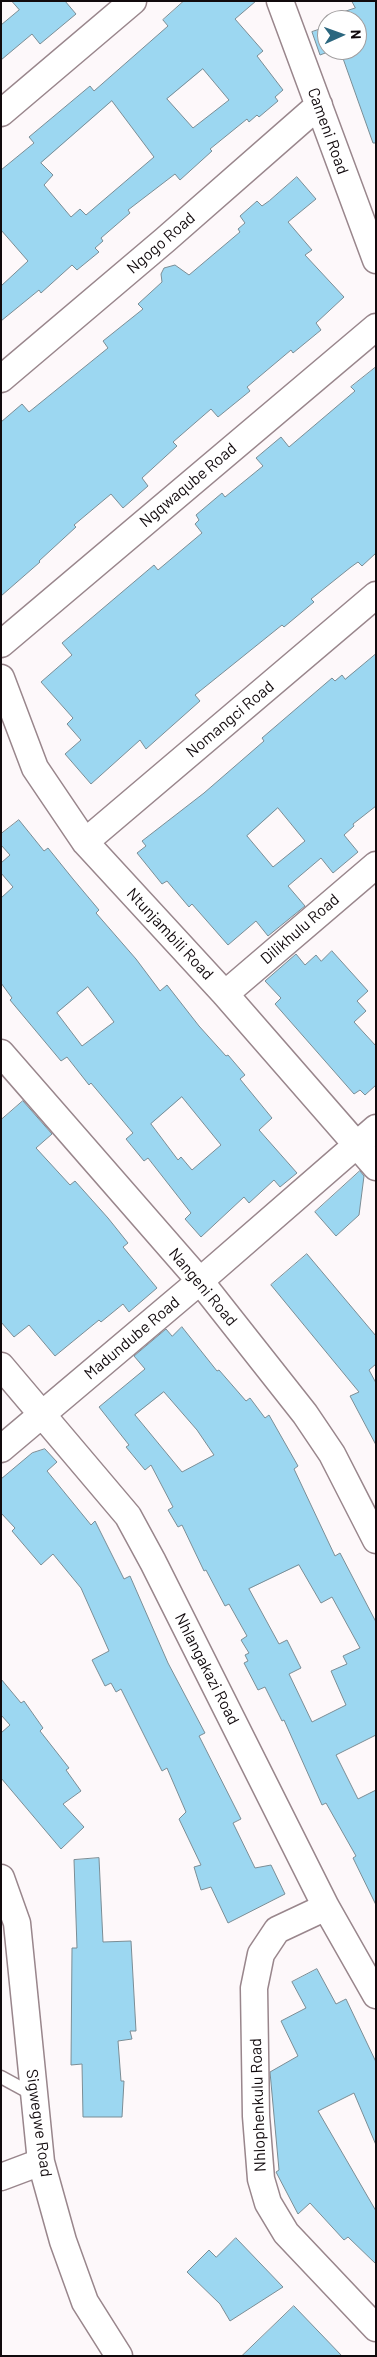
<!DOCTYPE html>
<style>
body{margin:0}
#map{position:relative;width:377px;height:2357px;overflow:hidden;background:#fdf8fa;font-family:Barlow,sans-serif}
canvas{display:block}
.frame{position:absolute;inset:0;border:2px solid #110a0d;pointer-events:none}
.north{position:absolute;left:317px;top:10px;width:50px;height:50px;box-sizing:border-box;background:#fff;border:1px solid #a09d9e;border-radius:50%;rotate:88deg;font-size:14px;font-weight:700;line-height:20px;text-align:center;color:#110a0d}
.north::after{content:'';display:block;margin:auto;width:18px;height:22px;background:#2b677f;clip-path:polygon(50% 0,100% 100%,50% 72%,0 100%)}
</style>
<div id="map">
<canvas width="377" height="2357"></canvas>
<div class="frame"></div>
<div class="north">N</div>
</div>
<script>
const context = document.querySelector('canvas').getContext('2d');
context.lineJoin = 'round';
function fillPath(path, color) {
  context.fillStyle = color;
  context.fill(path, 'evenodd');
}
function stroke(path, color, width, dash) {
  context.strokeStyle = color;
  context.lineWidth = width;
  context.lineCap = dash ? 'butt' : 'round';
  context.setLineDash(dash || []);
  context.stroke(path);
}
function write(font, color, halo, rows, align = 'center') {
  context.font = font + ' Barlow,sans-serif';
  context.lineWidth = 4.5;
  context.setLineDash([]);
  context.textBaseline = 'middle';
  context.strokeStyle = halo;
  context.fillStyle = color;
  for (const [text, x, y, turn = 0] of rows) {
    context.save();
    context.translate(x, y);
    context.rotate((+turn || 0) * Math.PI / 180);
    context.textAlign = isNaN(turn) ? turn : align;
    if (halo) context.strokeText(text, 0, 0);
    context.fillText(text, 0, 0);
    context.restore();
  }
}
const building = new Path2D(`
 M12 1H65L76 14 40 44 32 34 1 60V25L19 10Z
 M184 1H256L235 19 263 51 257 56 283 90 275 97 278 101 259 117 257 115 249 122 247 119 210 149 212 151 180 180 175 174 128 210 130 213 101 238 103 241 95 248 99 252 77 270 72 265 41 293 39 290 1 321V286L28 261 1 230V170L34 143 29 137 90 86 94 91 168 26 163 20ZM203 69 229 100 193 128 167 99ZM112 101 154 157 86 215 80 209 71 217 44 185 53 175 41 163Z
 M352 1H376V143H373L340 50H357V20H329L328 17 355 8Z
 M327 27V50H333L320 55 312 32Z
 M297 177 316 199 288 222 312 250 305 255 344 297 316 323 321 330 293 353 291 350 247 387 250 391 218 417 211 409 173 442 177 446 142 478 148 486 123 508 111 494 74 525 76 527 39 561 40 562 1 596V422L22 404 29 412 108 348 103 341 143 309 138 304 162 282 161 274 164 268 175 265 189 275 240 232 238 229 245 223 240 216 257 201 262 206 269 201Z
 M376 367V553L362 566 358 562 351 567 311 599 314 602 284 627 282 625 195 695 200 701 146 749 140 740 91 784 65 754 81 740 67 724 73 718 41 682 72 655 62 643 154 565 158 570 202 533 195 524 199 520 196 515 222 493 225 497 263 466 256 458 281 437 289 447 355 391 351 387Z
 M376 654V806L353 824 354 826 344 835 358 852 333 873 321 858 288 886 305 906 268 936 256 921 228 945 192 904 189 907 167 881 162 884 137 853 146 846 142 841 204 793 264 741 262 738 332 678 335 681 342 675 345 679ZM278 808 305 841 273 867 247 836Z
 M19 820 44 851 48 848 73 879 99 910 96 913 136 959 160 991 167 985 199 1026 226 1056 228 1055 245 1075 240 1079 272 1118 259 1130 297 1173 280 1187 274 1180 249 1203 244 1197 201 1237 185 1219 191 1213 148 1158 144 1161 126 1139 133 1133 91 1083 89 1085 67 1057 61 1061 10 1000 12 998 1 983V898L13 887 1 873V863L10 855 1 845V834ZM88 987 114 1022 82 1046 57 1013ZM182 1097 221 1145 192 1170 181 1157 178 1160 151 1124Z
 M332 951 368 991 357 1001 366 1011 354 1022 376 1046V1085L365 1095 360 1090 354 1094 275 1004 281 998 265 981 296 954 305 965 316 955 321 961Z
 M23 1101 52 1134 36 1148 70 1185 75 1181 108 1218 128 1243 123 1247 157 1288 129 1312 123 1304 101 1322 99 1320 55 1356 29 1325 14 1337 1 1322V1120Z
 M360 1171 364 1176 359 1215 336 1236 315 1212Z
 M307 1254 376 1336V1364L369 1370 376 1383V1445L350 1396 359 1392 271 1285Z
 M182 1327 217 1371 219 1370 246 1401 250 1398 265 1418 269 1415 298 1466 294 1469 335 1556 340 1553 376 1622V1735L336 1755 358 1799 376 1790V1905L353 1858 356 1856 326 1803 322 1805 284 1720 282 1721 265 1687 258 1690 244 1663 248 1661 245 1655 249 1653 241 1640 247 1636 229 1604 225 1606 206 1570 204 1571 182 1525 178 1527 168 1510 173 1507 151 1465 145 1470 126 1447 129 1445 99 1407 145 1369 134 1356 166 1329 172 1336ZM164 1392 197 1430 214 1455 182 1472 135 1415ZM299 1565 321 1603 332 1597 360 1648 343 1656 347 1664 331 1671 346 1705 312 1722 289 1674 301 1668 287 1640 279 1644 249 1589Z
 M45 1449 57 1462 47 1471 91 1525 95 1521 124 1579 130 1576 168 1663 205 1733 199 1736 241 1819 233 1823 255 1868 271 1865 285 1894 228 1923 211 1887 201 1890 194 1867 201 1865 179 1819 186 1812 167 1768 162 1771 121 1689 116 1692 111 1683 105 1686 92 1660 109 1651 81 1588 53 1554 41 1565 12 1531 15 1528 1 1513V1479L32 1453Z
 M1 1679 21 1703 24 1701 43 1728 40 1731 69 1768 66 1770 81 1791 63 1804 84 1827 61 1849 1 1778V1733L10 1725 1 1715Z
 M99 1858 103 1942 131 1941 136 2031H130L132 2039 118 2041 121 2081H124L122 2117H83L82 2064 71 2065 72 1948H77L74 1860Z
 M317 1969 336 2004 346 1999 376 2062V2145L354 2093 318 2111 376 2211V2264L348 2237 344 2240 310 2203 298 2214 276 2172 279 2170 270 2072 298 2056 281 2021 306 2008 292 1982Z
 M236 2238 283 2287 230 2321 220 2304 187 2272 209 2250 216 2257Z
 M294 2306 342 2356H242Z`);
fillPath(building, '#9cd7f1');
stroke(building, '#7b8d95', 1);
const lane = new Path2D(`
 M1 2077 34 2095`);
const street = new Path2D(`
 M280 1 376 260
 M1 113 133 1
 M1 379 165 240 319 105
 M1 644 376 327
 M1 678 35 768 85 842 225 994 376 1167
 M85 842 376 595
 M225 994 376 865
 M1 1053 200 1281 305 1414 332 1454 376 1540
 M1 1366 128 1516 153 1562 326 1907 376 1995
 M1 1449 200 1281 376 1128
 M1 1878 17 1923 41 2162 63 2241 85 2302 119 2356
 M326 1907 277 1930 261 1954 254 1988 256 2116 261 2179 268 2203 286 2233 376 2328
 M1 2177 41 2162`);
stroke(lane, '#99868c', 15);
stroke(street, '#99868c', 29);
stroke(lane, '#fff', 12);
stroke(street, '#fff', 26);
write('16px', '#110a0d', '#fff', [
 ["Cameni Road",328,131,70],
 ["Ngogo Road",161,243,-41],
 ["Ngqwaqube Road",188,485,-40],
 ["Nomangci Road",230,719,-40],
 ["Dilikhulu Road",300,929,-41],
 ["Ntunjambili Road",170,934,47],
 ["Nangeni Road",203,1287,50],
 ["Madundube Road",132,1338,-40],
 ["Nhlangakazi Road",207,1669,63],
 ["Nhlophenkulu Road",258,2105,-92],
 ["Sigwegwe Road",39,2123,82]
]);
</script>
